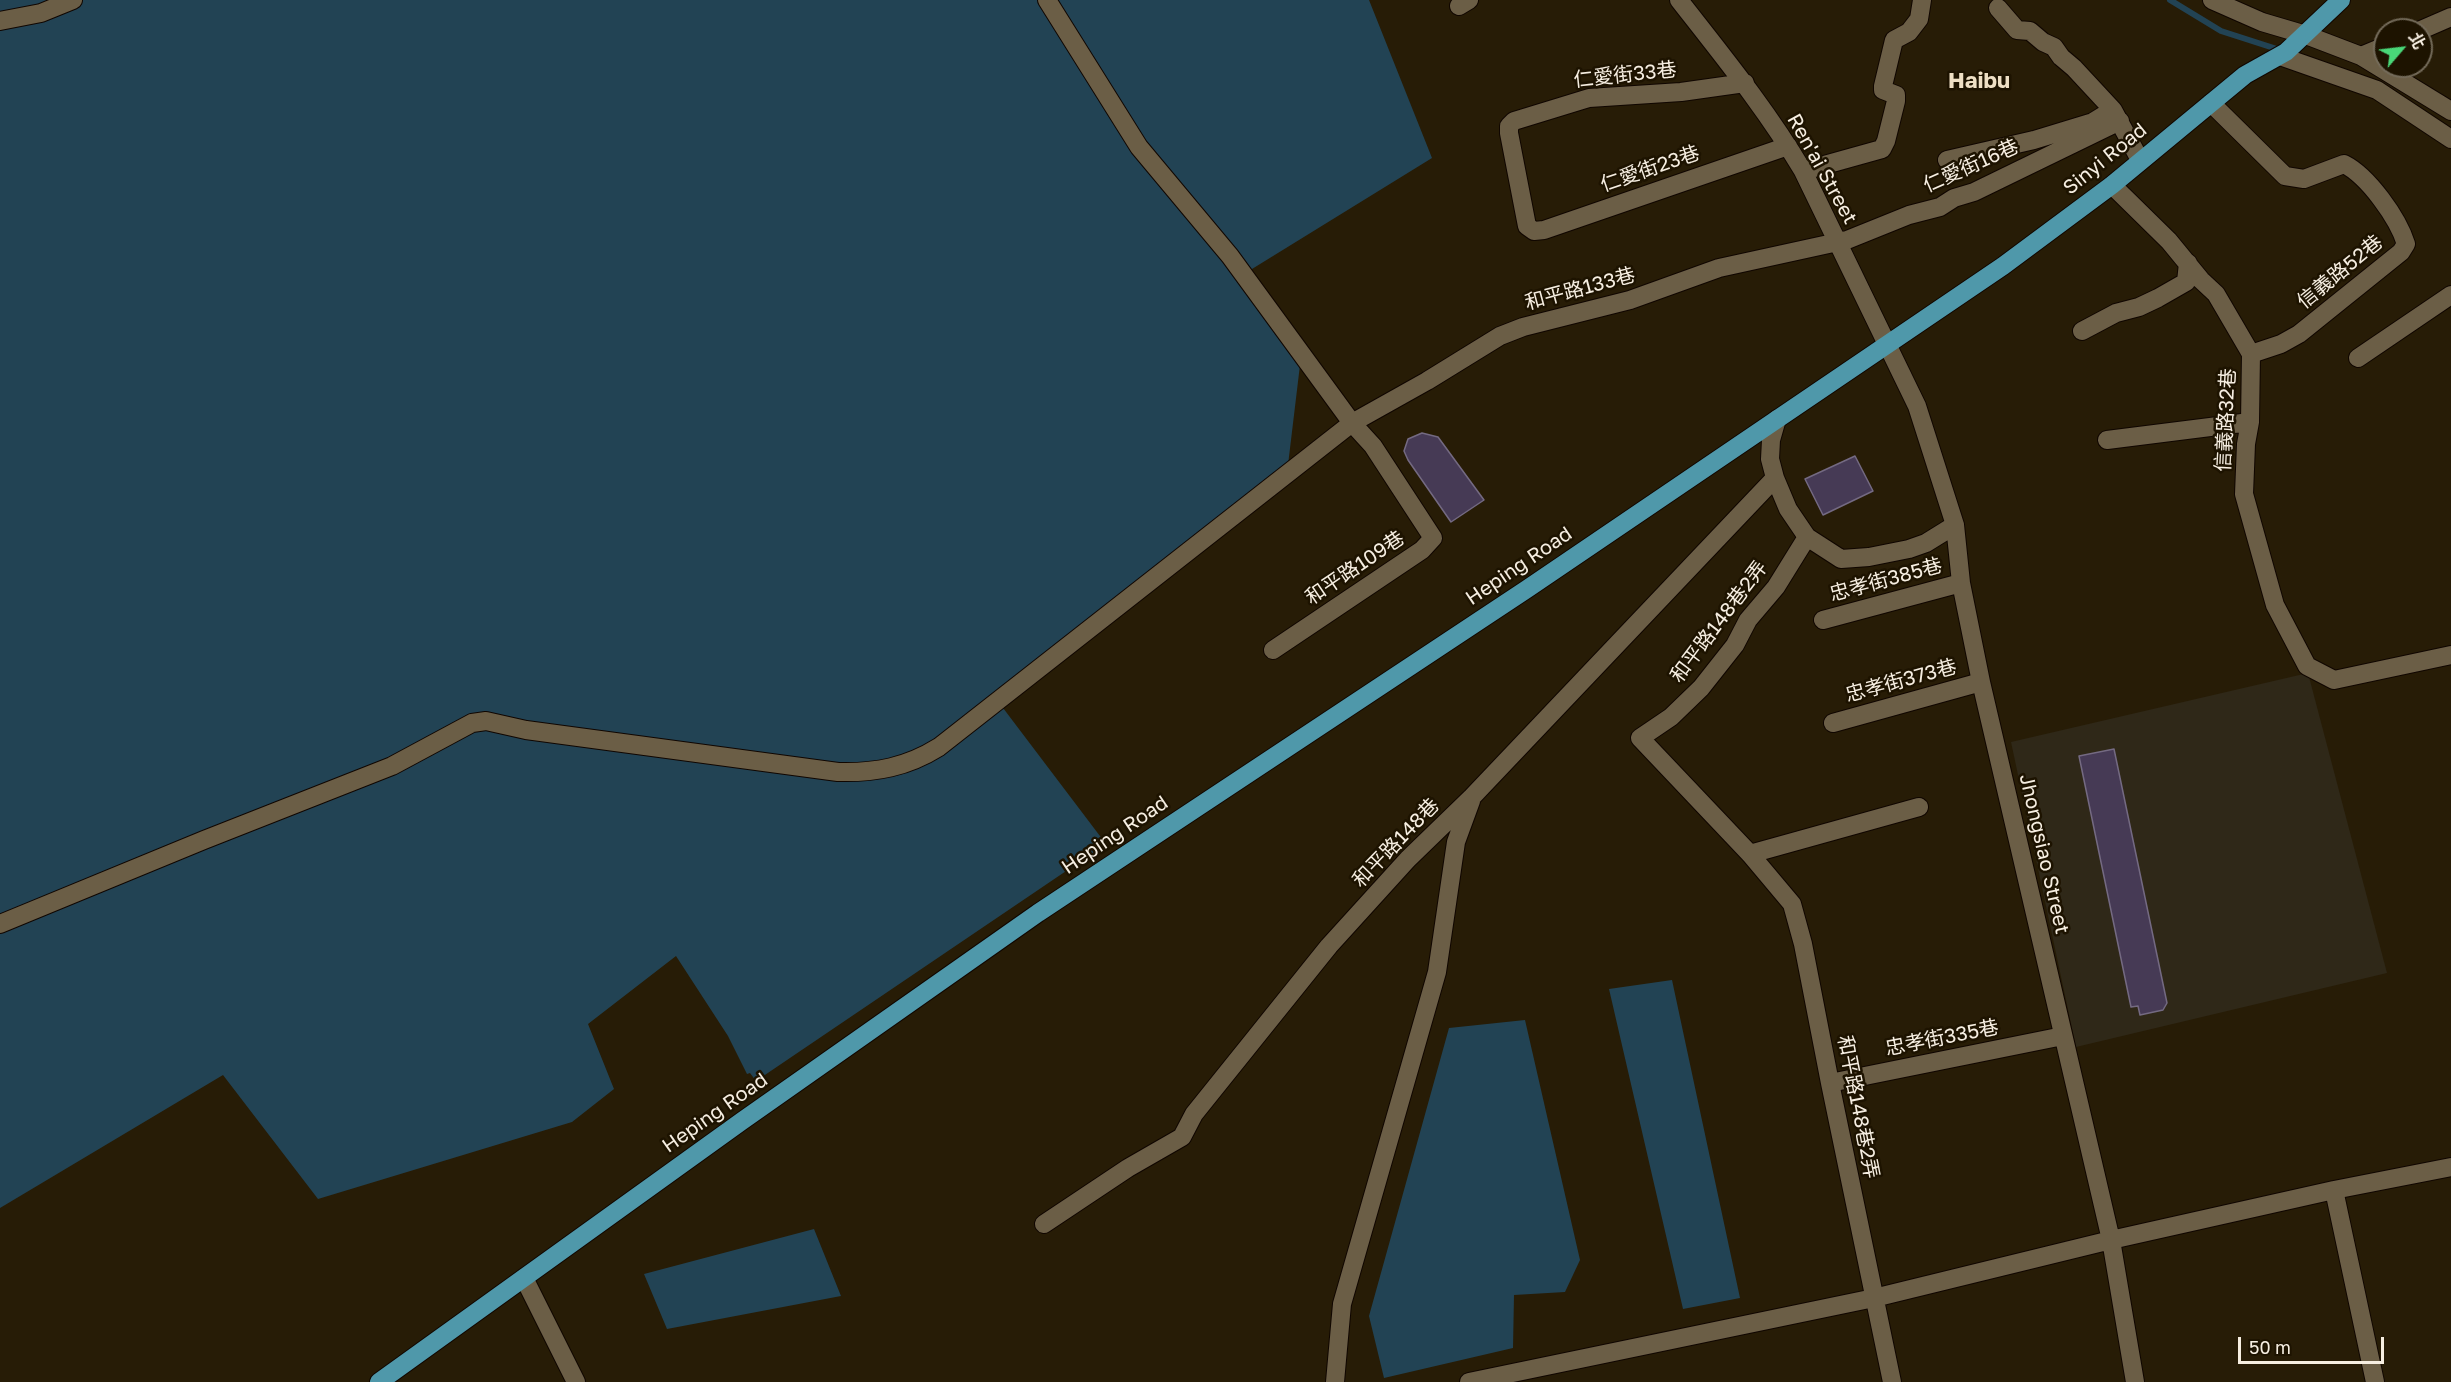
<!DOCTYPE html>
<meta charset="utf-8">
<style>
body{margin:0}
#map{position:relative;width:2451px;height:1382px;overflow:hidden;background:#271c06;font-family:"Golos Text","Noto Sans TC",sans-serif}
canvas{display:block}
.north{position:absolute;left:2373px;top:18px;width:60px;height:60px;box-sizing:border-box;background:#1d1300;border:2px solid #746b5a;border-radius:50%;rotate:62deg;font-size:16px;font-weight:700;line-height:24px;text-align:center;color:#f6eee1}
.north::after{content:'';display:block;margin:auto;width:21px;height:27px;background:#49d778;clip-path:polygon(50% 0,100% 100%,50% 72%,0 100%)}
.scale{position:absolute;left:2238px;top:1337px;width:146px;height:27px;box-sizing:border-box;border:3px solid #f6eee1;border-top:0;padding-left:8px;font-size:18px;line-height:21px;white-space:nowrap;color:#f6eee1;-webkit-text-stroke:4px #1d1300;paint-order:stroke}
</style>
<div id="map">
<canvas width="2451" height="1382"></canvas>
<div class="north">北</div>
<div class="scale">50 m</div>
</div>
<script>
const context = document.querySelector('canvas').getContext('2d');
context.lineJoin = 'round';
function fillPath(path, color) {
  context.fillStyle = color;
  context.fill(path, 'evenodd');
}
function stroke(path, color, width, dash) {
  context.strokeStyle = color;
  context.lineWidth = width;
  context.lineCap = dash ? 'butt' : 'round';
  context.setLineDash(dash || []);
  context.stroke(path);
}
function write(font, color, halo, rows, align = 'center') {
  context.font = font + ' "Golos Text","Noto Sans TC",sans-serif';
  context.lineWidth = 5;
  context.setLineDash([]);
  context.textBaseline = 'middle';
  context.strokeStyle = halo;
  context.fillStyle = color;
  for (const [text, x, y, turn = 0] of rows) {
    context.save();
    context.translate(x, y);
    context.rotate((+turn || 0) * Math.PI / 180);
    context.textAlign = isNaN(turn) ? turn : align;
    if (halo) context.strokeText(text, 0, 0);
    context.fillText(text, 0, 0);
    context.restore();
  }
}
fillPath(new Path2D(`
 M2308 673 2387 973 2076 1047 2011 742Z`), '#2f2818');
fillPath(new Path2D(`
 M0 0H1369L1432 158 1239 277 1300 365 1288 465 997 700 1106 844 756 1081 750 1073 747 1074 728 1036 676 956 588 1024 614 1089 572 1122 318 1199 223 1075 0 1208Z
 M1672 980 1740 1298 1683 1309 1609 989Z
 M1525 1020 1580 1260 1565 1292 1514 1295 1513 1348 1384 1378 1369 1316 1449 1028Z
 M814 1229 841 1296 667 1329 644 1274Z`), '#224354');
stroke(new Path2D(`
 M2170 0 2221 31 2280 50`), '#224354', 6);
const building = new Path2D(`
 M1422 433 1438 437 1484 500 1451 522 1408 460 1404 451 1408 439Z
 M1855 456 1873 491 1823 515 1805 479Z
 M2114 749 2167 1003 2163 1010 2140 1015 2138 1006 2131 1007 2079 756Z`);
fillPath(building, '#463a55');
stroke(building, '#746a82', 1.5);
const minor = new Path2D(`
 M1047 0 1139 147 1230 256 1352 423 1373 446 1433 538 1422 550 1273 650
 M1679 0C1722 55 1767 110 1803 171L1917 406 1955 525 1961 583 1981 682 2111 1240 2135 1382
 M2212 0 2262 22 2306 35 2361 56 2451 111
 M1459 6 1469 0
 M1998 8 2017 30 2030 31 2043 42 2054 47 2061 57 2074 68 2113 110 2140 160
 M0 21 41 13 73 0
 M2421 30 2451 17
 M2280 56 2377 90 2451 139
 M2361 56 2385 46
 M1745 83 1681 92 1589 98 1514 121 1509 126V133L1527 226 1534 231 1544 230 1788 146
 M2211 103 2285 176 2304 179 2344 164C2368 176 2398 218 2406 244L2401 252 2299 334 2281 344 2251 354
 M1947 160 2034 140 2093 122 2106 114
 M1803 171 1882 149 1886 141 1896 101V95L1883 90V86L1894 40 1909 32 1919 19 1922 0
 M2112 185 2169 241 2201 280 2216 294 2251 354 2250 422 2246 444 2244 494 2275 605 2307 666 2334 680 2451 655
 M2082 331 2116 313 2139 307 2158 298 2186 282 2188 263
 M2358 358 2451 295
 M1777 419 1771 440 1770 459 1775 478 1788 509 1807 537 1841 559 1869 557 1909 549 1926 543 1955 525
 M2107 440 2250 422
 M1807 537 1776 587 1748 620 1735 645 1701 688 1671 717 1640 738 1750 854 1792 904 1803 944 1830 1083 1892 1382
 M1823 620 1961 583
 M1833 723 1981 682
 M1750 854 1919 807
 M0 924 204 840 392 766 472 723 486 721 526 730 838 772C876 773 907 767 939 747L1352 423 1427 381 1500 336 1523 327 1630 300 1719 268 1847 240 1909 215 1940 207 1954 198 1974 192 2120 121
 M1830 1083 2063 1036
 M2334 1190 2375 1382
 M1044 1224 1128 1168 1182 1137 1194 1114 1329 946 1408 859 1472 797 1775 478
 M524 1278 576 1382
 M1335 1382 1342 1304 1437 972 1456 842 1471 801
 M1469 1382 1874 1298 2111 1240 2334 1190 2451 1167`);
const major = new Path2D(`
 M379 1382 742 1121 1038 913 1527 589 2003 266 2112 185 2245 75 2286 52 2341 0`);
stroke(minor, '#100600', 20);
stroke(major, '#100600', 20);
stroke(minor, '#6b5e46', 18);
stroke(major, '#4f98aa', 18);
write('20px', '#f6eee1', '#1d1300', [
 ["仁愛街33巷",1625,75,-6],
 ["Sinyi Road",2105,159,-39],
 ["仁愛街16巷",1971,166,-24],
 ["仁愛街23巷",1650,169,-19],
 ["Ren'ai Street",1822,169,61],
 ["信義路52巷",2340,272,-39],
 ["和平路133巷",1580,289,-15],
 ["信義路32巷",2226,420,-87],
 ["Heping Road",1519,566,-34],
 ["和平路109巷",1355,568,-34],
 ["忠孝街385巷",1886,580,-15],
 ["和平路148巷2弄",1719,622,-53],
 ["忠孝街373巷",1901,681,-15],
 ["Heping Road",1115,835,-34],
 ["和平路148巷",1396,843,-46],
 ["Jhongsiao Street",2044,854,77],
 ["忠孝街335巷",1942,1038,-11],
 ["和平路148巷2弄",1858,1107,79],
 ["Heping Road",715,1113,-35]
]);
write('bold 22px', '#eedfc4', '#1d1300', [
 ["Haibu",1979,81]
]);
</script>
